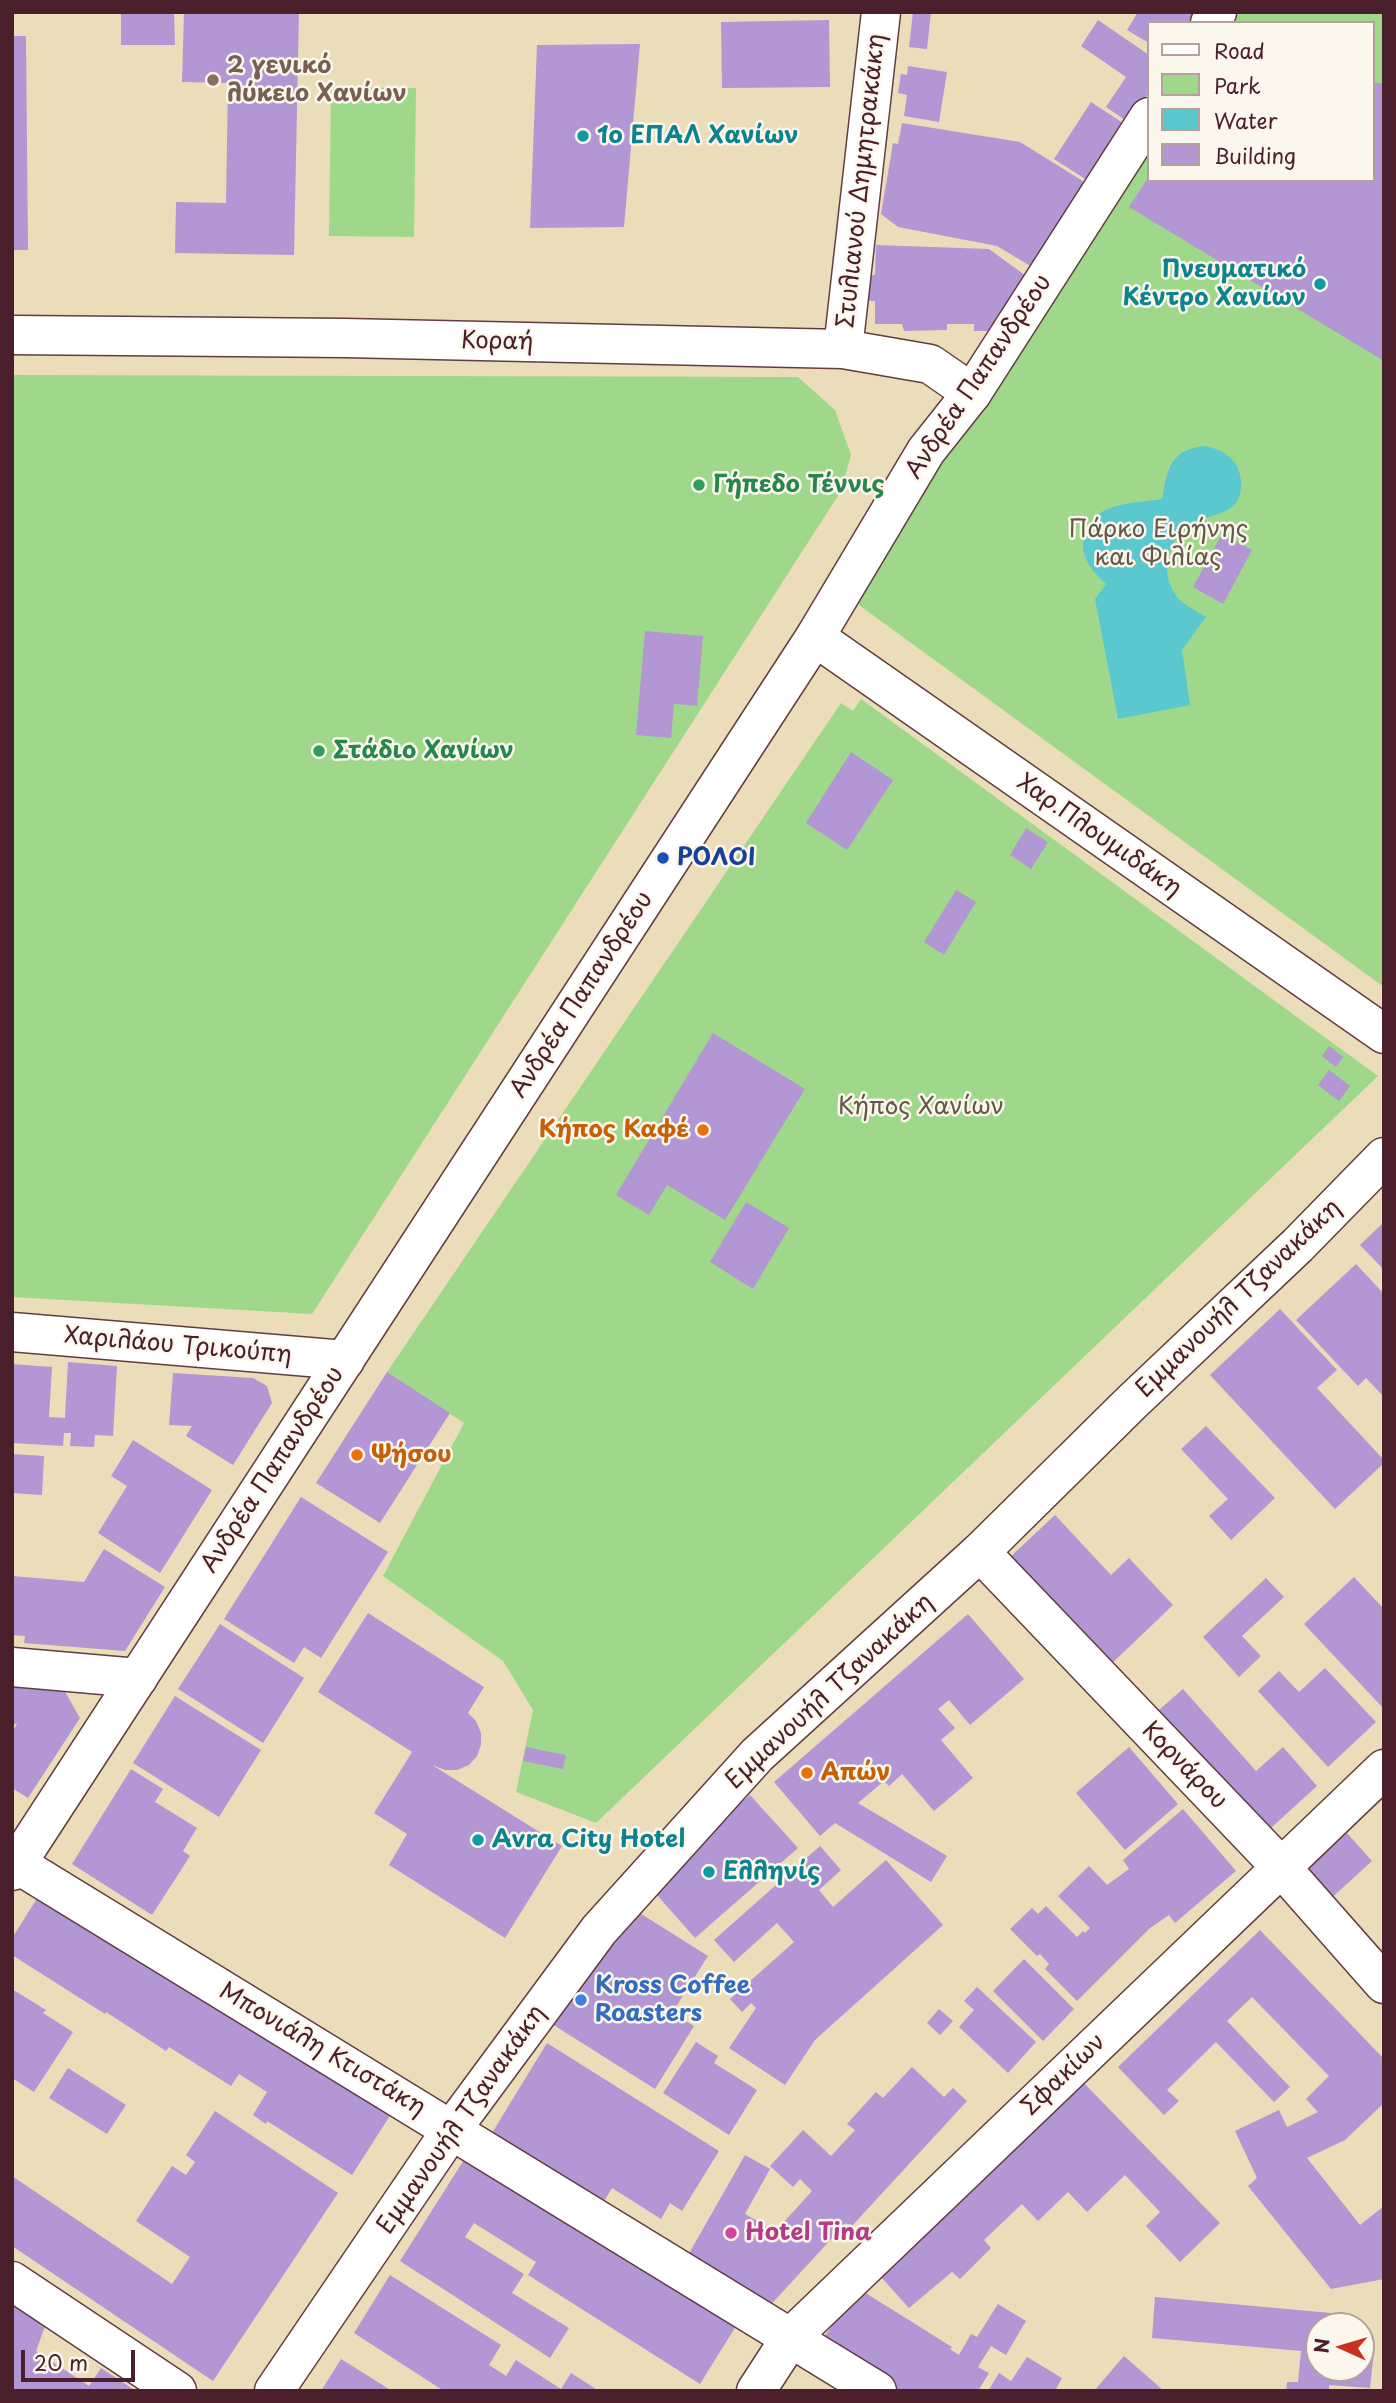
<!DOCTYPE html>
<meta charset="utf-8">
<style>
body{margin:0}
#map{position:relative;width:1396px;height:2403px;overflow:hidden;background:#ebddb9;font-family:"Playpen Sans",sans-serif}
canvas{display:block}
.frame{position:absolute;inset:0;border:14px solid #4a1f2b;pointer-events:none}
.legend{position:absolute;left:1147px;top:21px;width:228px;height:161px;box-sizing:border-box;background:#fbf7ec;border:2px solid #b4a19f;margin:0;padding:9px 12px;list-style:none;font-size:21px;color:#4a1f2b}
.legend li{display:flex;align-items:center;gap:14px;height:35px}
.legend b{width:35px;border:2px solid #b4a19f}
.north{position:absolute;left:1305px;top:2312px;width:70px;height:70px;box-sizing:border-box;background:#fbf7ec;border:2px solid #b4a19f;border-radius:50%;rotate:274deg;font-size:19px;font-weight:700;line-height:28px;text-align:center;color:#4a1f2b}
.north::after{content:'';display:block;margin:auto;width:24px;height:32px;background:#c8321e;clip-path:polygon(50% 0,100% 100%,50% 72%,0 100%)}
.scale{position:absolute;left:21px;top:2350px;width:114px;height:32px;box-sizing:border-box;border:4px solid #4a1f2b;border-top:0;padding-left:9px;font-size:21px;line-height:24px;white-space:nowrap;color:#4a1f2b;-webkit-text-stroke:5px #fbf7ec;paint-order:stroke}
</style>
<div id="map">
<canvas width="1396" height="2403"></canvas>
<div class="frame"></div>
<ul class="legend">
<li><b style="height:9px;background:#fff"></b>Road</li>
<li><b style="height:19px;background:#9fd88a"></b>Park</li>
<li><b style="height:19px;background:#5bc8cf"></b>Water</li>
<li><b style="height:19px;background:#b396d4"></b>Building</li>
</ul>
<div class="north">N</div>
<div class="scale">20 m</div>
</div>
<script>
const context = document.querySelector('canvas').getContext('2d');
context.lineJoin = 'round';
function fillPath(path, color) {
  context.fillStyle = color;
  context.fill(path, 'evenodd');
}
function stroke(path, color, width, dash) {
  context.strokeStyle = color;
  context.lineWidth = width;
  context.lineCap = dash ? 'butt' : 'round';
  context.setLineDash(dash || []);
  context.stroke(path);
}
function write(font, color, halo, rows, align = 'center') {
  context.font = font + ' "Playpen Sans",sans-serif';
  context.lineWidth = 5;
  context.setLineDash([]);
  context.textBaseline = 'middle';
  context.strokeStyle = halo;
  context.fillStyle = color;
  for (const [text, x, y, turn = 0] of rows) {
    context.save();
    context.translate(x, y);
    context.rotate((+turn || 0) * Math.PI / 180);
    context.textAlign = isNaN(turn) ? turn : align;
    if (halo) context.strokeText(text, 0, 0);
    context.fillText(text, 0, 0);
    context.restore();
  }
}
fillPath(new Path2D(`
 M1235 12H1384V987L852 600 1149 144V180H1373V23H1228Z
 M331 87 416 88 414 237 329 236Z
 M12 375 798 377 835 410 851 455 841 491 312 1314 12 1297Z
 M861 699 1378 1076 596 1823 516 1792 533 1710 503 1661 383 1576 464 1423 387 1372 841 703 853 711Z`), '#9fd88a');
fillPath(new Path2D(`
 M1203 446C1216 448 1227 452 1235 463 1239 469 1241 477 1241 484 1242 519 1207 511 1187 527 1164 545 1159 582 1183 603 1190 608 1199 612 1206 617L1182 650 1190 705 1118 719 1095 599 1106 584C1100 578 1092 571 1088 563 1077 543 1086 517 1108 509 1124 502 1144 502 1162 499 1167 470 1170 450 1203 446Z`), '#5bc8cf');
fillPath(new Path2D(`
 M121 12H174L175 45H121Z
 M184 12H299L294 255 175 253 176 202 226 203 228 83 182 82Z
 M913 12H931L927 49 909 47Z
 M1138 12H1209L1203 23H1149V43L1127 30Z
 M829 20 830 87 722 88 721 22Z
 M1098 20 1149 55V92L1128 122 1106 107 1126 77 1081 46Z
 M12 36H26L28 250H12Z
 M640 44 624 227 530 228 537 45Z
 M908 66 947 72 939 122 904 116 907 95 898 93 901 74 907 75Z
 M1373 82 1384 84V361L1129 207 1149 176V180H1373Z
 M1091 102 1132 129 1096 186 1054 159Z
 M902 123 1020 142 1094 188 1032 267 997 246 898 227 881 214 893 143 898 144Z
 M876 245 989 249 1033 281 1004 331H974V324H947V330L904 331 902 324H875V301H868L869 275H875Z
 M1222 534 1252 550 1223 604 1193 587Z
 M645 631 703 636 697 706 674 704 671 738 636 735Z
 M851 752 893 780 847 850 806 823Z
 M1026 828 1048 842 1031 869 1010 855Z
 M956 890 976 902 944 955 924 942Z
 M713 1033 805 1089 725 1220 667 1185 649 1215 616 1195Z
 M1329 1046 1343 1057 1336 1067 1322 1056Z
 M1329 1070 1350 1086 1339 1101 1318 1085Z
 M746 1202 789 1228 753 1289 710 1262Z
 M1384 1222V1270L1360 1245Z
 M1356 1264 1384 1294V1397L1366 1378 1358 1386 1296 1320Z
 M1280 1309 1337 1370 1317 1388 1384 1460V1463L1335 1509 1210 1375Z
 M68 1362 117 1366 113 1436 95 1435 94 1447 70 1446 71 1433H64L63 1446 12 1443V1364L52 1367 49 1417 65 1418Z
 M387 1372 450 1413 380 1523 316 1483Z
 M173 1373 253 1378 267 1386 272 1403 233 1465 186 1436 192 1426 169 1425Z
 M1206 1426 1275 1498 1231 1540 1209 1516 1228 1499 1181 1449Z
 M133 1440 212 1490 160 1573 98 1533 127 1486 111 1476Z
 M12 1454 44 1456 42 1495 12 1493Z
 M301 1497 388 1552 321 1658 304 1647 294 1663 224 1619Z
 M1055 1515 1111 1575 1129 1558 1173 1605 1107 1668 1007 1560Z
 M104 1549 165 1587 125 1651 24 1643 25 1636 12 1635V1576L84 1582Z
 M1354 1577 1384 1609V1709L1304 1624Z
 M1266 1578 1284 1597 1242 1636 1261 1656 1239 1677 1203 1637Z
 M368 1613 484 1687 468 1713 476 1721 481 1733V1745L477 1756 469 1765 457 1770H445L432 1765 562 1846 505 1938 389 1865 407 1834 374 1813 412 1752 318 1692Z
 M968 1614 1024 1679 970 1725 949 1700 938 1709 955 1728 941 1740 973 1778 934 1811 902 1774 889 1786 884 1781 858 1803 947 1856 931 1882 835 1823 820 1836 774 1782Z
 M220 1624 304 1678 263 1743 178 1689Z
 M1325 1668 1376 1722 1328 1767 1258 1691 1279 1671 1299 1692Z
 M12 1685 64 1690 80 1718 28 1798 12 1788V1732L17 1724H12Z
 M1183 1689 1256 1771 1283 1747 1317 1786 1261 1837 1153 1715Z
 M175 1696 261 1750 219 1817 133 1763Z
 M526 1747 566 1755 563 1769 523 1761Z
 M1129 1747 1178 1804 1125 1850 1076 1793Z
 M131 1769 163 1789 155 1802 197 1828 183 1851 190 1856 152 1915 72 1864Z
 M750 1795 798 1848 695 1938 649 1886Z
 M1183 1809 1236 1871 1175 1923 1169 1915 1150 1928 1077 2001 1045 1969 1049 1964 1040 1954 1037 1956 1010 1929 1032 1908 1038 1914 1046 1906 1077 1937 1083 1931 1085 1933 1090 1928 1058 1896 1089 1866 1107 1885 1129 1869 1123 1860Z
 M1339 1824 1372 1861 1327 1902 1293 1865Z
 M820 1846 841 1870 819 1890 833 1907 886 1860 943 1925 815 2040 785 2085 729 2048 756 2008 751 2003 742 2012 730 1999 794 1942 777 1923 734 1962 714 1940Z
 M43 1889 393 2111 352 2175 267 2121 266 2124 253 2115 267 2092 239 2074 231 2086 169 2047 166 2051 106 2012 105 2014 12 1955V1938Z
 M627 1905 708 1956 672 2013 694 2026 655 2089 552 2024Z
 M1260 1930 1384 2059V2103L1345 2140 1307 2158 1360 2225 1384 2206V2279L1331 2289 1248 2186 1257 2178 1235 2131 1279 2110 1287 2127 1318 2112 1306 2099 1329 2076 1252 1997 1227 2021 1290 2087 1274 2102 1216 2042 1167 2090 1179 2101 1164 2115 1118 2067Z
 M1024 1959 1074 2009 1043 2041 993 1991Z
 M977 1987 1036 2042 1008 2073 959 2027 974 2010 964 2001Z
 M12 1989 46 2010 43 2013 73 2032 34 2092 12 2078Z
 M939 2009 953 2021 940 2035 927 2023Z
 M696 2042 718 2056 714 2063 757 2090 729 2135 663 2093Z
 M547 2043 719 2151 682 2211 670 2203 661 2219 612 2188 603 2203 492 2133Z
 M912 2067 944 2097 953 2088 967 2101 851 2227 846 2223 765 2311 683 2264 745 2155 770 2169 745 2214 761 2223 752 2240 765 2226 773 2234 812 2191 800 2179 793 2187 770 2166 803 2130 831 2156 855 2130 847 2124 876 2092 883 2098Z
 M68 2068 126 2105 107 2134 49 2098Z
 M1076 2075 1220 2223 1180 2262 1146 2226 1160 2212 1125 2175 1087 2212 1068 2192 1038 2221 1022 2204 984 2240 991 2248 960 2279 952 2272 909 2308 872 2267Z
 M215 2111 338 2193 213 2381 12 2246V2176L172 2284 190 2257 136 2221 172 2166 186 2175 195 2162 186 2155Z
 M467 2155 738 2323 700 2384 528 2275 536 2262 474 2223 465 2237 524 2274 512 2293 569 2328 550 2358 400 2261Z
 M390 2275 501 2345 489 2365 506 2376 516 2360 561 2389 571 2373 599 2391H444L354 2333Z
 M856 2287 952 2347 950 2349 959 2355 971 2334 977 2337 998 2304 1026 2321 1006 2355 991 2346 978 2367 989 2373 978 2391H888L818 2347Z
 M1155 2297 1331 2313 1330 2326H1319V2368H1361V2350L1374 2351 1370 2388 1329 2385V2391H1286L1287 2382H1298L1301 2351 1152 2338Z
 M12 2305 48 2318 36 2351 89 2386 101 2368 136 2391H12Z
 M1124 2356 1164 2391H1094Z
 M1027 2357 1062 2378 1055 2391H988L999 2373 1011 2381Z
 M341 2359 392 2391H321Z`), '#b396d4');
const minor = new Path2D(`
 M12 335 345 338 843 349 930 364 972 393
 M843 349 881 12
 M815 637 1384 1034
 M12 1332 345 1360
 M980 1552 1280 1866 1384 1984
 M12 1667 138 1678
 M17 1864 877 2391
 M12 2281 177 2391
 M756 2391 791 2337 1384 1769`);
const secondary = new Path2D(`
 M1210 23 1217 12
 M12 1871 815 637 926 451 972 393 1149 117
 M274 2391 452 2129 599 1930 757 1755 980 1552 1132 1402 1298 1245 1384 1157`);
stroke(minor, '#623c40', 41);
stroke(secondary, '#623c40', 41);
stroke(minor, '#fff', 38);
stroke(secondary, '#fff', 38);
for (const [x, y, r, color] of [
 [213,80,7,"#8d6e63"],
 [583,136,7,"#0f9aa8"],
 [1320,284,7,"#0f9aa8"],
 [699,485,7,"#2e9e5b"],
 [319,751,7,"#2e9e5b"],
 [663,858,7,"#1a4fb4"],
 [703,1130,7,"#e8710a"],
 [357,1455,7,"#e8710a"],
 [807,1773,7,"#e8710a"],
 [478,1840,7,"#0f9aa8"],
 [709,1872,7,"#0f9aa8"],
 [581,2000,7,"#3f7fe0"],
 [731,2233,7,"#d1479c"]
]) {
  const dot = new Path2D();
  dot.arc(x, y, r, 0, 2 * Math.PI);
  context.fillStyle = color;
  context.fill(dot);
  stroke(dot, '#fbf7ec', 2.5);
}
write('bold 24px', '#785e54', '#fbf7ec', [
 ["2 γενικό",227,66],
 ["λύκειο Χανίων",227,94]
], 'left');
write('bold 24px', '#0d838f', '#fbf7ec', [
 ["1ο ΕΠΑΛ Χανίων",597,136],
 ["Πνευματικό",1306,270,"right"],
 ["Κέντρο Χανίων",1306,298,"right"],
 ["Avra City Hotel",492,1840],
 ["Ελληνίς",723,1872]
], 'left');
write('24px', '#4a1f2b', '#fbf7ec', [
 ["Στυλιανού Δημητρακάκη",862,181,-84],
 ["Κοραή",497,342,1],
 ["Ανδρέα Παπανδρέου",979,377,-56],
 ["Χαρ.Πλουμιδάκη",1099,836,35],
 ["Ανδρέα Παπανδρέου",582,995,-57],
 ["Εμμανουήλ Τζανακάκη",1239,1299,-44],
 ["Χαριλάου Τρικούπη",178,1346,5],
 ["Ανδρέα Παπανδρέου",273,1470,-57],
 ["Εμμανουήλ Τζανακάκη",830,1692,-43],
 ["Κορνάρου",1184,1766,46],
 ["Μπονιάλη Κτιστάκη",322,2050,31],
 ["Σφακίων",1064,2075,-44],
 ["Εμμανουήλ Τζανακάκη",462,2120,-55]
]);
write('bold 24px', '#27864d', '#fbf7ec', [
 ["Γήπεδο Τέννις",713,485],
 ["Στάδιο Χανίων",333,751]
], 'left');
write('24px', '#645648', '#fbf7ec', [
 ["Πάρκο Ειρήνης",1158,530],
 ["και Φιλίας",1158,558],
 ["Κήπος Χανίων",921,1107]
]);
write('bold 24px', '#164399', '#fbf7ec', [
 ["ΡΟΛΟΙ",677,858]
], 'left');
write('bold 24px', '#c56008', '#fbf7ec', [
 ["Κήπος Καφέ",689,1130,"right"],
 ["Ψήσου",371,1455],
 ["Απών",821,1773]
], 'left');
write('bold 24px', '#366cbe', '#fbf7ec', [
 ["Kross Coffee",595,1986],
 ["Roasters",595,2014]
], 'left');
write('bold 24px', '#b23c85', '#fbf7ec', [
 ["Hotel Tina",745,2233]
], 'left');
</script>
